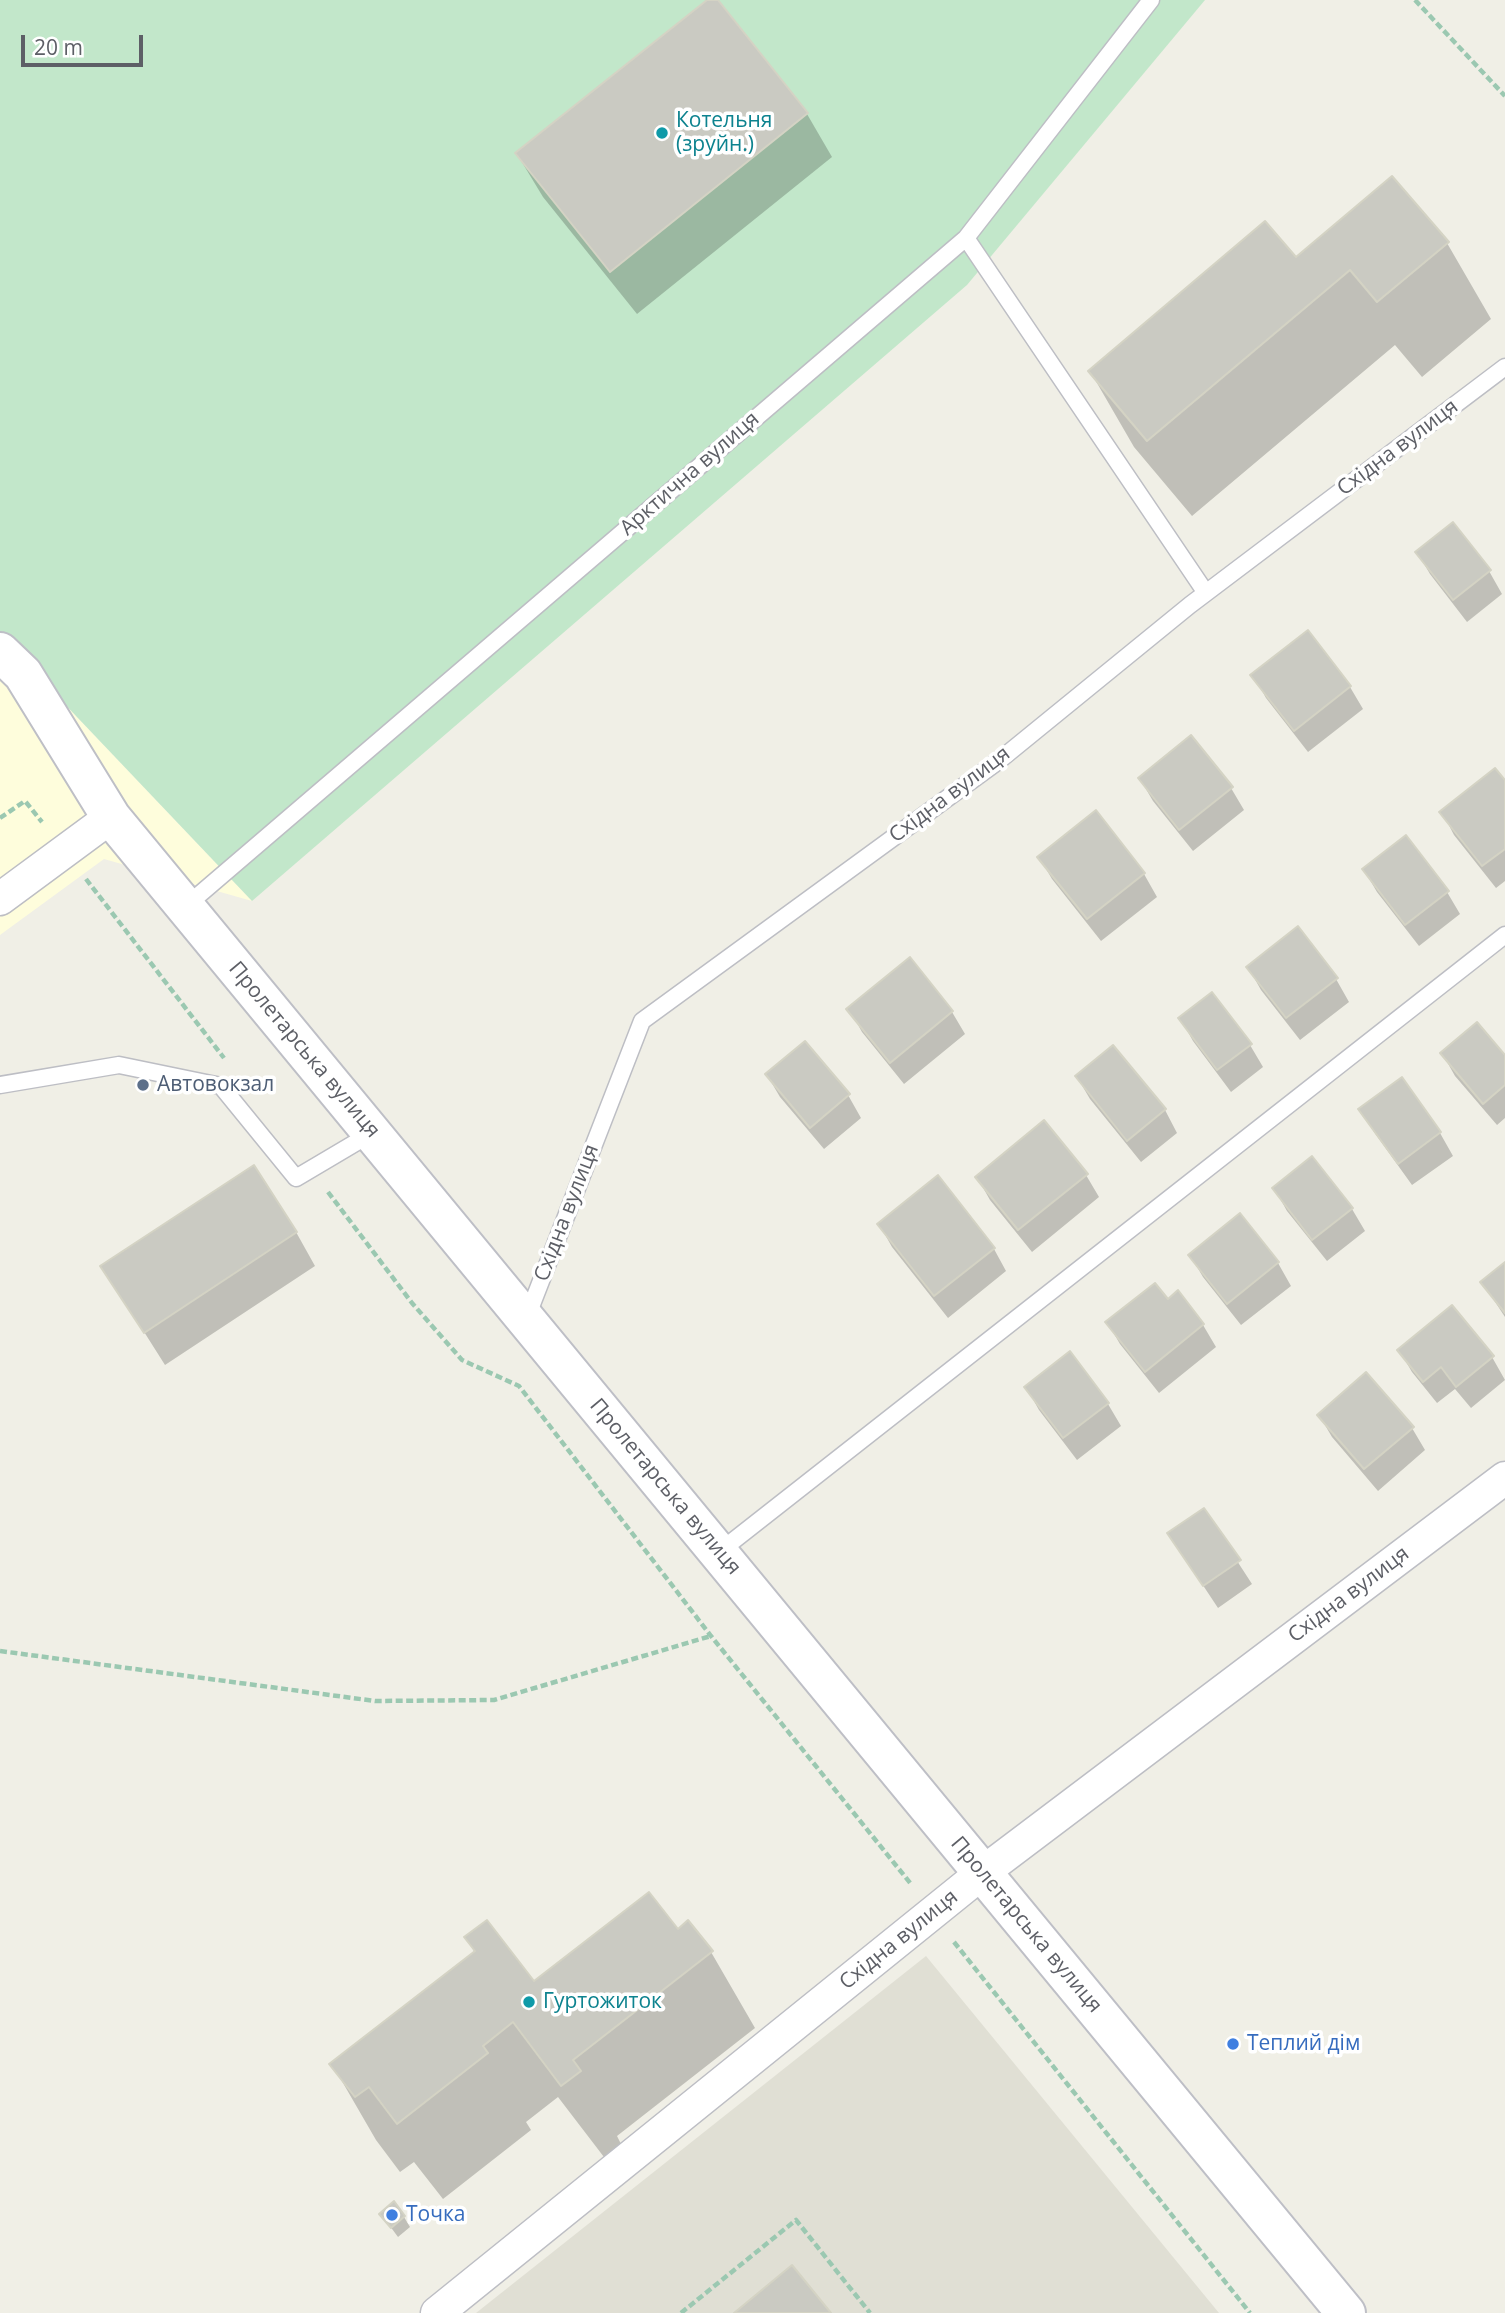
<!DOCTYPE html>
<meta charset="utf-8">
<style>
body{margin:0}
#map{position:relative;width:1505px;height:2313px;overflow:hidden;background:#f0efe6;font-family:"Open Sans",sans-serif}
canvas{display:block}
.scale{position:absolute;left:21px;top:35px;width:122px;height:32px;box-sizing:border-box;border:4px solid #5d5f66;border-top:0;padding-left:9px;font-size:21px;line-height:24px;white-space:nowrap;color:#5d5f66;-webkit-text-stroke:5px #fff;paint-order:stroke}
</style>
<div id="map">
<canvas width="1505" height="2313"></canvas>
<div class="scale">20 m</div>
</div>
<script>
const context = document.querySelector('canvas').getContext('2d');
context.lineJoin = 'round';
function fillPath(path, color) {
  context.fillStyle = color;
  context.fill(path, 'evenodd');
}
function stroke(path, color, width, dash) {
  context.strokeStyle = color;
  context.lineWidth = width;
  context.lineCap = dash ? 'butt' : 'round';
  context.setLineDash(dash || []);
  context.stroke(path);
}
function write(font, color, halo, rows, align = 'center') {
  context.font = font + ' "Open Sans",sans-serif';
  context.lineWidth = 7;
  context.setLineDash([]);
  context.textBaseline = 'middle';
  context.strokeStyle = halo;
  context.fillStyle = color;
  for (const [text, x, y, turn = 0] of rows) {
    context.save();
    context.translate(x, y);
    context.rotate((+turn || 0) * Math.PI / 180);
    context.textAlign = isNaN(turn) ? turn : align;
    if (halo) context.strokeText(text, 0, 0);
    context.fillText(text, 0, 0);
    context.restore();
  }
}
fillPath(new Path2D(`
 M0 636 252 901 104 859 0 935Z`), '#fefddc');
fillPath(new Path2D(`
 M926 1956 1219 2313H476Z`), '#e0dfd4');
fillPath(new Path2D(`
 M0 0H1205L967 285 252 901 0 636Z`), '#c2e7ca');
fillPath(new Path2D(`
 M710 0H716L807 114 832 157 637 314 543 197 517 154Z
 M1447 243 1491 319 1422 377 1395 345 1192 516 1134 447 1090 371 1295 259Z
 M1452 524 1489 571 1502 594 1467 622 1430 574 1417 552Z
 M1307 633 1350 687 1363 709 1308 752 1266 698 1253 675Z
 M1140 779 1231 788 1244 810 1193 851 1153 801Z
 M1505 783V881L1496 888 1454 835 1442 812Z
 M1096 813 1144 874 1157 897 1101 941 1052 879 1039 857Z
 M1364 870 1447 892 1460 914 1419 946 1377 892Z
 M910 959 952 1012 965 1034 904 1084 862 1032 849 1009Z
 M1248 967 1336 979 1349 1002 1300 1040 1261 990Z
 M1180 1018 1250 1045 1263 1067 1231 1092 1193 1041Z
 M1113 1048 1165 1110 1177 1133 1141 1162 1090 1099 1077 1077Z
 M1442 1053 1505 1058V1118L1497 1125 1455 1076Z
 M767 1075 848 1095 861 1118 824 1149 780 1097Z
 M1401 1080 1440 1133 1453 1156 1412 1185 1374 1132 1361 1109Z
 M1086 1175 1099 1197 1032 1252 990 1200 977 1177Z
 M1274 1188 1352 1209 1365 1231 1327 1261 1287 1211Z
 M1240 1215 1278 1263 1291 1286 1241 1325 1203 1277 1190 1255Z
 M879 1224 994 1249 1006 1271 948 1318 892 1247Z
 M296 1232 315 1266 165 1365 103 1267Z
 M1505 1264V1317L1482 1282Z
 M1178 1293 1203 1325 1216 1347 1159 1393 1120 1344 1107 1322 1167 1301Z
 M1399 1350 1492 1357 1505 1380 1471 1408 1455 1389 1437 1403 1412 1372Z
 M1026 1387 1108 1404 1121 1426 1077 1460 1039 1410Z
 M1319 1415 1412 1428 1425 1450 1378 1491 1332 1437Z
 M1204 1510 1252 1584 1218 1608 1169 1534Z
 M677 1931 711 1952 755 2028 617 2136 623 2148 607 2161 558 2097 526 2122 531 2130 443 2199 414 2162 400 2172 376 2140 332 2064 475 1953 466 1938 533 1983Z
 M381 2214 404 2217 410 2227 398 2237Z`), '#0003');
const building = new Path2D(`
 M707 0H718L808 113 610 272 515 153Z
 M1392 176 1449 242 1377 302 1350 270 1147 441 1088 371 1265 221 1296 257Z
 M1453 522 1491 570 1453 600 1415 552Z
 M1308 630 1351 686 1294 731 1250 675Z
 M1191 735 1233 787 1179 830 1138 778Z
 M1495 768 1505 780V849L1482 866 1439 812Z
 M1096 810 1145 873 1087 919 1037 857Z
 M1406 835 1449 891 1405 925 1362 869Z
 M1298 926 1338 978 1286 1018 1246 967Z
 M910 957 953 1011 890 1063 846 1009Z
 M1212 992 1252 1044 1217 1070 1178 1018Z
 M1477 1022 1505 1055V1085L1483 1104 1440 1053Z
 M805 1041 850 1094 810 1128 765 1074Z
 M1113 1045 1166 1109 1127 1141 1075 1076Z
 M1402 1077 1441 1132 1398 1164 1358 1109Z
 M1044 1120 1088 1174 1018 1230 975 1177Z
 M1312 1156 1353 1208 1312 1240 1272 1188Z
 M254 1165 297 1232 144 1333 100 1266Z
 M938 1175 995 1248 934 1296 877 1224Z
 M1240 1213 1279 1262 1227 1304 1188 1255Z
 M1505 1262V1313L1480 1282Z
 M1155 1283 1168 1299 1178 1290 1204 1324 1145 1372 1105 1322Z
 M1452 1305 1494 1356 1456 1387 1441 1367 1423 1382 1397 1350Z
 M1070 1351 1109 1403 1063 1438 1024 1387Z
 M1366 1372 1414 1427 1364 1469 1317 1415Z
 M1204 1508 1241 1560 1203 1586 1167 1533Z
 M649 1892 678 1929 688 1920 713 1951 573 2060 581 2071 561 2086 513 2022 483 2046 488 2053 397 2124 369 2087 355 2097 329 2064 475 1951 464 1937 487 1920 534 1981Z
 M394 2201 405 2216 391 2228 379 2214Z
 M792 2265 831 2313H734Z`);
fillPath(building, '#cacac2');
stroke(building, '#d4d3c4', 2);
const lane = new Path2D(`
 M966 238 1206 593
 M186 906 966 238 1151 0
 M0 1085 119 1065 221 1086 296 1178 372 1133
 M527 1317 642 1021 1001 759 1190 605 1505 367
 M719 1552 1505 935`);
const street = new Path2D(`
 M0 899 111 817
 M437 2313 982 1873 1505 1478`);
const secondary = new Path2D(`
 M0 652 23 674 111 817 1346 2313`);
stroke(lane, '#bdbec4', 19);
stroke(street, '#bdbec4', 35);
stroke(secondary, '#bebfc6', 42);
stroke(new Path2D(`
 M1415 0 1505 96
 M0 818 25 801 42 822
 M86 879 224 1058
 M328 1192 412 1303 462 1360 519 1386 711 1636 911 1884
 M0 1651 375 1701 494 1700 711 1636
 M954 1942 1250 2313
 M681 2313 796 2220 870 2313`), '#9bc8b1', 4.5, [7, 3.5]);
stroke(lane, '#fff', 16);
stroke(street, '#fff', 32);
stroke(secondary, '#fff', 38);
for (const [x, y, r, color] of [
 [662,133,7,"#0f9aa8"],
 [143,1085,7,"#5c6f8a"],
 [529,2002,7,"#0f9aa8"],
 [1233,2044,7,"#3f7fe0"],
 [392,2215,7,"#3f7fe0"]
]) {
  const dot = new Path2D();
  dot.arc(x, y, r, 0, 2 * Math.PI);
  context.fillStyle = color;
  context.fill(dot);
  stroke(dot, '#fff', 2.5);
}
write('21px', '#0d838f', '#fff', [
 ["Котельня",676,121],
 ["(зруйн.)",676,145],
 ["Гуртожиток",543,2002]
], 'left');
write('21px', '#5d5f66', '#fff', [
 ["Східна вулиця",1398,448,-37],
 ["Арктична вулиця",690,474,-41],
 ["Східна вулиця",950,795,-37],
 ["Пролетарська вулиця",304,1050,50],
 ["Східна вулиця",567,1213,-69],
 ["Пролетарська вулиця",665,1487,50],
 ["Східна вулиця",1349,1595,-37],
 ["Пролетарська вулиця",1026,1925,50],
 ["Східна вулиця",899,1940,-39]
]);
write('21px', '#4e5e75', '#fff', [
 ["Автовокзал",157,1085]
], 'left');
write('21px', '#366cbe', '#fff', [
 ["Теплий дім",1247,2044],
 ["Точка",406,2215]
], 'left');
</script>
